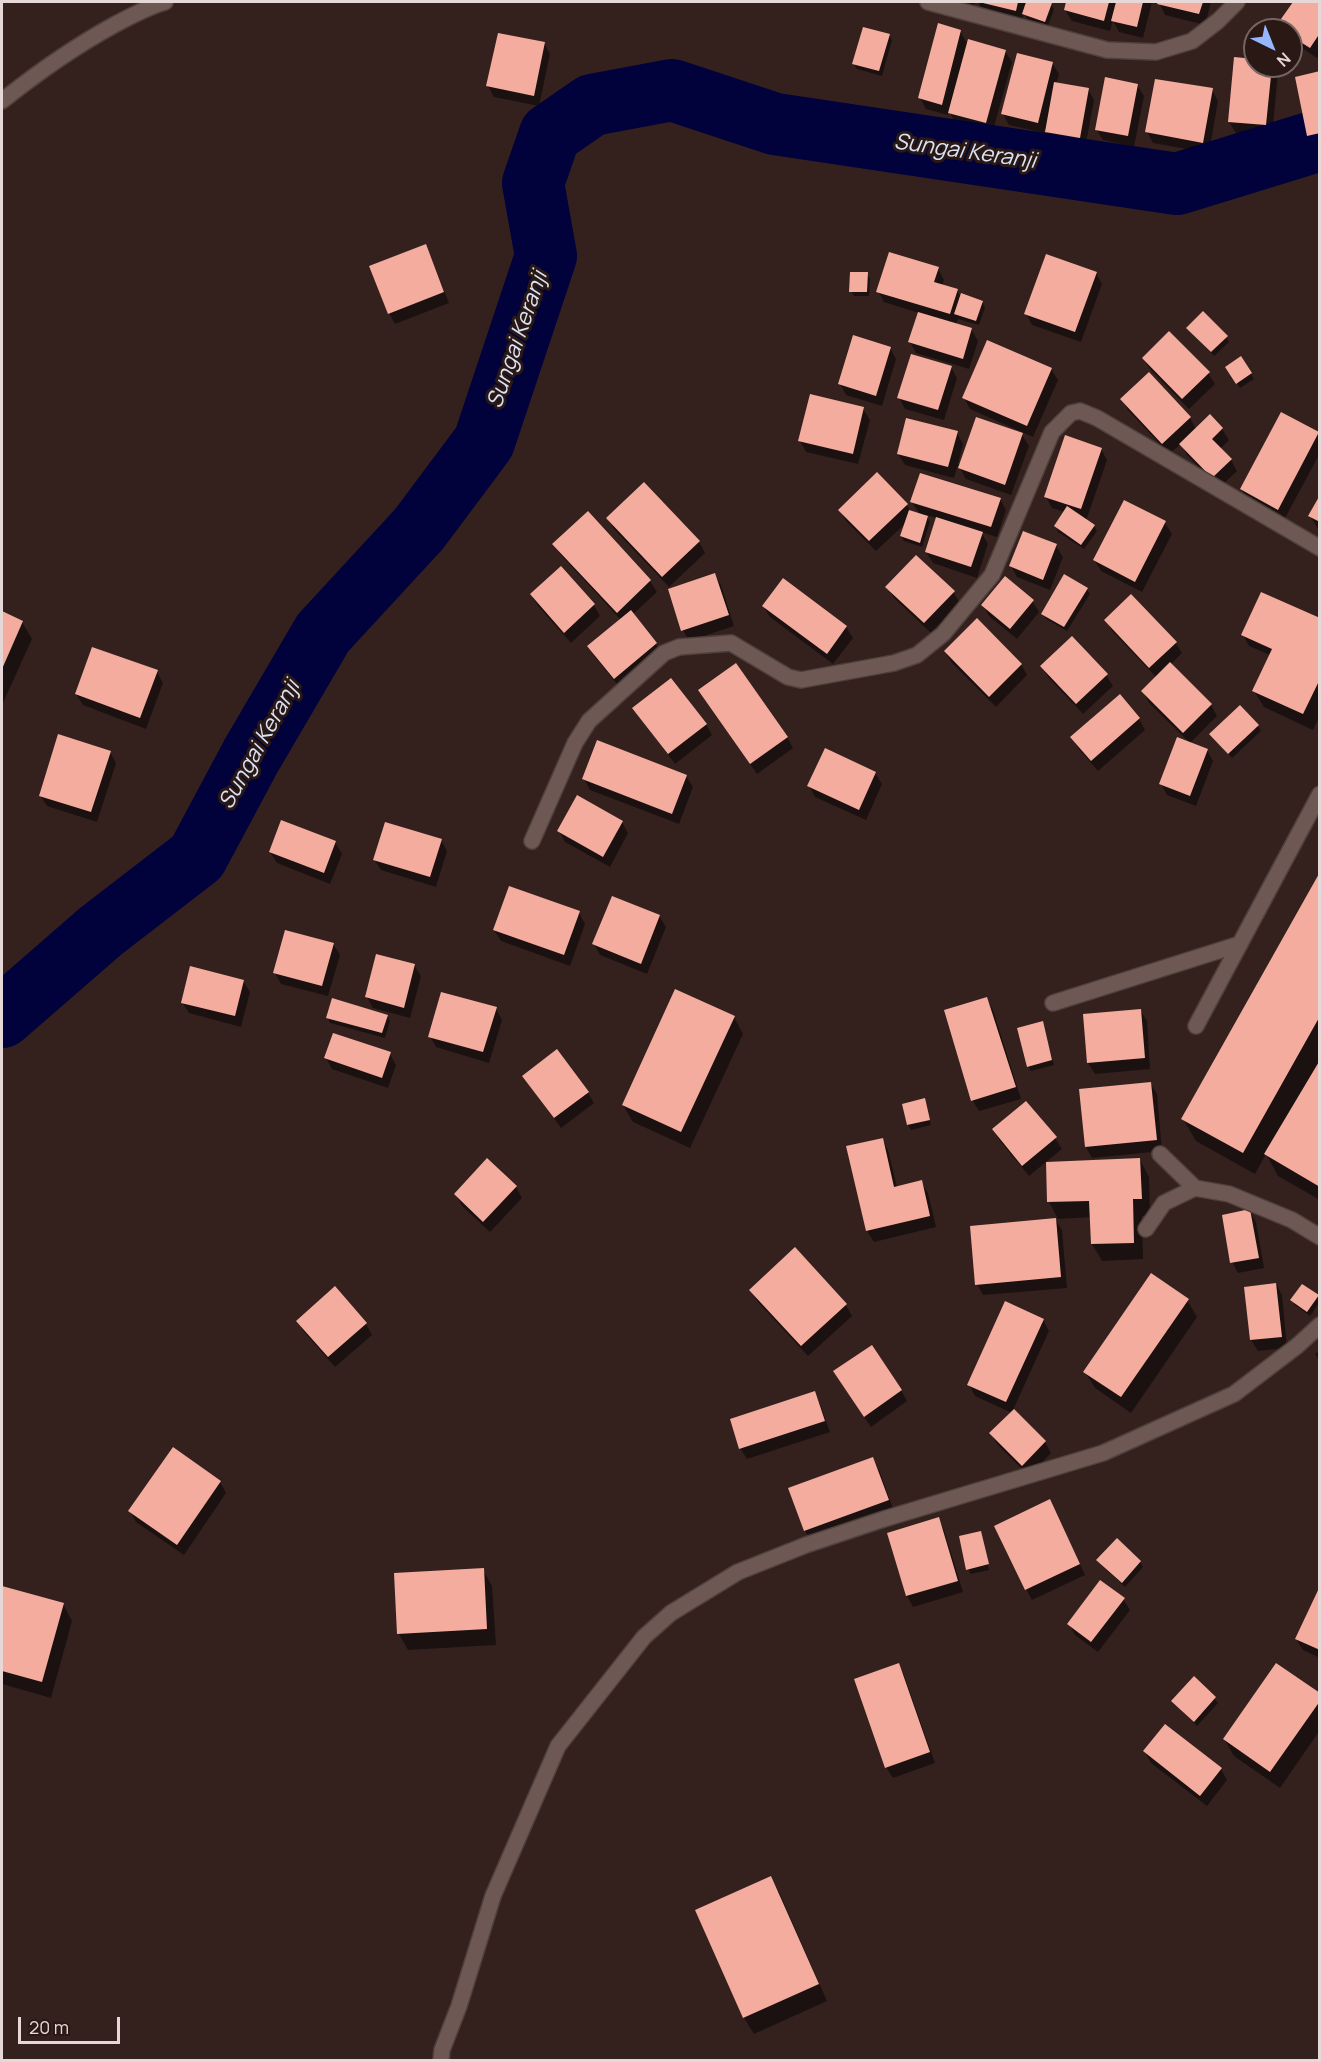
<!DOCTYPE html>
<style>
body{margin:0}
#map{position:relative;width:1321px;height:2062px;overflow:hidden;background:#34211e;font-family:Manrope,sans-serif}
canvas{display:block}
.frame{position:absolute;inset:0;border:3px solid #e6d8d6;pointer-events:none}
.north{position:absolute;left:1243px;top:18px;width:60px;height:60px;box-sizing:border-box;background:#2a1814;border:2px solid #756562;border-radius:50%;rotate:137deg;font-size:16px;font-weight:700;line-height:24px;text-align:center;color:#e6d8d6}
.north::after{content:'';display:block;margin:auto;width:21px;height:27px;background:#96b6fd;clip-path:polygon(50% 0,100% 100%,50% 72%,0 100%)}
.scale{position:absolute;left:18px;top:2017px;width:102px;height:27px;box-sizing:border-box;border:3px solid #e6d8d6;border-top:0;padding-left:8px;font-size:18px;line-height:21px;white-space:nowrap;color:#e6d8d6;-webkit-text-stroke:4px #2a1814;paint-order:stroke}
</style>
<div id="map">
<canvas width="1321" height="2062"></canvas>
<div class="frame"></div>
<div class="north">N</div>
<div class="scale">20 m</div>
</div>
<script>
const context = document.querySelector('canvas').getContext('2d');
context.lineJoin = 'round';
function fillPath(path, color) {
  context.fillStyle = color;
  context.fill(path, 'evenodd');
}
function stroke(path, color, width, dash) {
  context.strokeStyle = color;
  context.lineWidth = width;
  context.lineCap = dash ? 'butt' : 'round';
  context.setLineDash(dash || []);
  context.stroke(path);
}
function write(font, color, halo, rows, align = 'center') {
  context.font = font + ' Manrope,sans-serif';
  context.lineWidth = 6;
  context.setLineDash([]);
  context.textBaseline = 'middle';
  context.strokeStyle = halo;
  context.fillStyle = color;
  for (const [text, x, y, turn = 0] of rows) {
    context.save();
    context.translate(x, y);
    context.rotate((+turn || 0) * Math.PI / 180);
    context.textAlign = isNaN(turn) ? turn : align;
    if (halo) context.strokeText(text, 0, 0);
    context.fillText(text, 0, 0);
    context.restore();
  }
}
fillPath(new Path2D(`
 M927 2H975L972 13Z
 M978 2H1043L1051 4 1054 9 1048 26 1027 19 1024 14 1022 21 984 13Z
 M1068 2H1152L1143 38 1119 32 1113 21 1110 31 1072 21 1065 10Z
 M1159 2H1211L1205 25 1165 15Z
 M1295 2H1320V53L1317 58 1291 41V30H1280L1278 26Z
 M960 31 968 45 1005 51 1012 62 992 134 956 124 949 111 948 115 926 109 920 98Z
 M889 35 892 40 882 76 857 69 854 64Z
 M544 43 550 54 539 106 494 97 488 86Z
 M1255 60V66H1274L1278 73 1272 136 1236 133 1229 122Z
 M1052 63 1059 74 1056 84 1088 89 1094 100 1085 149 1053 143 1045 129 1044 133 1009 125 1003 114Z
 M1137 85 1144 96 1134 147 1103 140 1096 129Z
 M1212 90 1218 101 1209 153 1153 143 1147 132Z
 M1310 134V137L1320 135V145L1315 146 1309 135Z
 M425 246 431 257 449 303 395 324 389 313Z
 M938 269 944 280 942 286 957 290 961 298 982 302 985 307 979 325 958 319 956 325 971 329 978 341 969 369 916 353 910 342 919 313 884 302 878 291Z
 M1096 273 1102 284 1081 342 1032 325 1026 313Z
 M867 274 870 279 869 296H854L851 291Z
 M1188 328 1226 337 1229 342 1214 356Z
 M890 348 896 359 882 406 846 395 840 384Z
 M1143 358 1208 373 1215 384 1189 409 1150 369Z
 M1241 358 1254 379 1240 388 1227 368Z
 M951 367 957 378 944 420 905 409 899 398Z
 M1051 369 1058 380 1033 437 970 409 964 398Z
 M1149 374 1190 418 1196 429 1210 416 1222 429 1229 440 1220 449 1231 460 1237 471 1219 488 1187 455 1181 444 1169 454 1128 410 1122 399Z
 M863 409 870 420 858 464 806 452 800 441Z
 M957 433 963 444 958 464 960 465 1022 435 1029 446 1011 495 966 479 958 465 954 478 905 465 898 454Z
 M1318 433 1320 436V453L1284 520 1248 500 1241 489Z
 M1101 449 1107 460 1086 521 1094 526 1097 531 1084 549 1058 532 1056 526 1065 512 1052 508 1046 497Z
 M644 484 699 542 705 553 669 587 614 529 608 518Z
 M1320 498V532L1310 516Z
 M1000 499 1006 510 997 537 981 532 988 544 977 578 933 563 926 552 937 518 926 515 930 522 922 547 904 541 901 536 906 523 876 551 846 521 840 510 907 505 911 512 920 515 912 502Z
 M587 513 650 581 657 592 632 615 656 644 662 655 621 689 595 657 589 646 621 620 561 555 554 544Z
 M1165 523 1172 534 1142 592 1101 571 1094 560Z
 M1024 533 1056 546 1063 557 1050 590 1017 577 1011 566Z
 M714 574 721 585 734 626 689 641 683 630Z
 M887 587 953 592 960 603 931 633 894 598Z
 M1087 589 1090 594 1067 631 1046 619 1043 614Z
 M531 595 594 605 600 616 571 643 538 606Z
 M1032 601 1039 612 1017 639 989 616 983 605Z
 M763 606 846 627 853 638 833 664 770 617Z
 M2 613 22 622 32 639 2 705Z
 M1106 620 1175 642 1182 653 1170 665 1211 705 1217 716 1190 743 1149 703 1143 692 1157 678 1112 631Z
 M1320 620V715L1313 730 1264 707 1254 691 1270 655 1249 646 1243 635Z
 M945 652 1021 664 1027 675 996 707 952 663Z
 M1042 666 1106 675 1113 686 1083 714 1048 677Z
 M157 672 163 683 146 729 83 705 76 694Z
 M1119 696 1139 719 1145 730 1098 771 1078 748 1072 737Z
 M706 701 787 737 793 748 757 774Z
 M634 708 706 724 712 735 675 764Z
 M1258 726 1261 731 1232 758 1214 739Z
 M1207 750 1213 761 1196 806 1167 795 1161 784Z
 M110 752 116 763 97 822 47 806 40 795Z
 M875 773 882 784 866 820 815 797 809 786Z
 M686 776 693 787 679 824 590 790 584 779Z
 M622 822 628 833 610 867 565 842 559 831Z
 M441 840 447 851 436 887 381 870 374 859Z
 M335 842 342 854 330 884 277 863 270 852Z
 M1320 875V1200L1278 1176 1266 1154 1255 1174 1196 1141 1183 1119Z
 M579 913 585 924 570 966 501 941 494 930Z
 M659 916 666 927 647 974 600 955 594 944Z
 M333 944 340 955 328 996 281 984 275 973Z
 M414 965 421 976 410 1018 373 1008 367 997Z
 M243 981 250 992 241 1027 189 1013 182 1002Z
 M987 999 993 1010 1021 1099 979 1111 973 1101 945 1011Z
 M496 1009 502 1020 489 1063 436 1047 430 1036Z
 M1140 1010 1147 1021 1150 1069 1095 1074 1088 1063Z
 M387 1016 390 1021 385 1038 330 1023 328 1018Z
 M734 1017 743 1034 690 1148 633 1122 623 1105Z
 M1042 1023 1054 1065 1031 1071 1028 1066Z
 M390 1054 396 1065 388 1088 332 1069 326 1058Z
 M524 1077 588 1093 594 1103 561 1128Z
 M1150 1083 1157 1094 1162 1151 1092 1158 1086 1147 1081 1090Z
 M924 1100 931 1125 911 1130 908 1125Z
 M994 1130 1055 1138 1062 1149 1029 1176 1000 1141Z
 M882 1139 888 1150 897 1187 921 1182 928 1193 936 1227 874 1242 867 1231 848 1147Z
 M1140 1160 1149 1177 1150 1215 1142 1216 1143 1259 1102 1261 1092 1244V1217L1058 1219 1049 1202Z
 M487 1161 516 1187 522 1198 490 1232 462 1206 456 1195Z
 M1250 1211 1256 1222 1264 1268 1238 1273 1232 1262Z
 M1055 1219 1062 1230 1067 1288 983 1295 977 1284Z
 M1276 1284 1282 1295 1287 1348 1258 1351 1251 1340 1246 1288Z
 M751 1290 846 1305 852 1316 808 1356 757 1301Z
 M1318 1296 1320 1302 1310 1316 1295 1305 1292 1300Z
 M1187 1300 1197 1317 1131 1413 1095 1388 1085 1372Z
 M1043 1320 1049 1331 1013 1410 1045 1442 1051 1453 1029 1476 997 1444 991 1433 1012 1413 975 1396 969 1385Z
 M298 1321 366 1324 372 1335 335 1367 304 1332Z
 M1320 1351V1361L1315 1354Z
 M841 1383 901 1390 907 1401 871 1427Z
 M814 1393 820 1404 830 1432 747 1459 740 1448Z
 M873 1459 879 1470 894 1511 812 1542 805 1531 790 1489Z
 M220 1482 226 1493 184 1555 136 1522 130 1511Z
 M1056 1512 1085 1575 1032 1600 1026 1589Z
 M938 1519 944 1530 963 1592 913 1607 907 1596Z
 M981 1533 989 1570 971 1574 968 1569Z
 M1098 1560 1140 1562 1143 1567 1125 1587 1101 1565Z
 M483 1570 492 1586 496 1645 408 1650 399 1634Z
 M2 1588 63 1604 72 1621 51 1698 2 1684Z
 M1320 1589V1658L1303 1650 1296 1639Z
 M1123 1599 1130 1610 1098 1652 1075 1635 1069 1624Z
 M898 1664 904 1675 935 1763 893 1778 886 1767Z
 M1194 1678 1218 1703 1197 1726 1173 1701Z
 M1320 1695V1730L1280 1788 1234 1756 1224 1739Z
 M1145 1752 1221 1769 1227 1780 1207 1806 1151 1763Z
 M771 1878 780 1894 827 2001 754 2034 744 2018 697 1911Z`), '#0007');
stroke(new Path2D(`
 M2 1017 101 931 197 857 251 756 323 633 419 529 484 442 546 256 533 183 550 134 592 105 672 90 775 124 1177 184 1320 140`), '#01013c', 62);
fillPath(new Path2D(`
 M979 2H1018L1016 11Z
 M1026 2 1052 3 1045 22 1022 14Z
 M1066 2H1109L1104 21 1064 10Z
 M1116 2H1143L1137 27 1111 21Z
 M1158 2H1203L1199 14 1157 4Z
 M1293 2H1320V33L1310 48 1291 36V30H1283L1276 26Z
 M938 23 961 30 942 105 918 98Z
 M863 27 890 34 879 71 852 64Z
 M498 33 545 42 534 96 486 86Z
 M968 39 1006 50 986 123 948 113Z
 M1017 53 1053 62 1038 123 1001 114Z
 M1234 57 1255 59V66H1272L1266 125 1228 122Z
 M1320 71V133L1307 136 1295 77Z
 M1105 77 1138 84 1128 136 1095 130Z
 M1155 79 1213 88 1203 143 1145 132Z
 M1054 82 1089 88 1080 138 1045 132Z
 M426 244 444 292 388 314 369 266Z
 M889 252 939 267 934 282 958 289 950 314 876 292Z
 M1046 254 1097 272 1075 332 1024 314Z
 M850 272H868L867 292H849Z
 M961 293 983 301 976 321 954 314Z
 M1203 311 1228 336 1211 352 1186 328Z
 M918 312 972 328 963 359 908 342Z
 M1169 331 1210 372 1182 399 1142 358Z
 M853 335 891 347 876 396 838 384Z
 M987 340 1052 368 1027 426 962 398Z
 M911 354 952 366 938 410 897 398Z
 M1241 356 1252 373 1236 384 1225 367Z
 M1149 372 1191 417 1162 444 1120 399Z
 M810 394 864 407 853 454 798 441Z
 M1281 412 1319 432 1278 510 1240 489Z
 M1210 414 1223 428 1212 439 1232 459 1212 478 1179 444Z
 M976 417 1023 433 1005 485 958 468Z
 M906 418 958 431 948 467 897 454Z
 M1065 435 1102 448 1081 509 1044 497Z
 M877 472 908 504 869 541 838 510Z
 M920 473 1001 498 991 527 910 502Z
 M644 482 700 541 662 577 606 518Z
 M1320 495V522L1308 516Z
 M1124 500 1166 521 1135 582 1093 560Z
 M1067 506 1095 525 1081 545 1054 526Z
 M909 510 928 516 920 543 900 536Z
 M588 511 651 580 617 613 552 544Z
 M936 517 983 532 971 567 925 552Z
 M1023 531 1057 544 1043 580 1009 566Z
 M916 555 955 591 924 623 885 587Z
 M561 566 595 604 564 633 530 594Z
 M715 573 729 615 681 631 668 589Z
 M1064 574 1088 588 1064 627 1041 614Z
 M1005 576 1034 600 1010 629 981 605Z
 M783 578 847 626 827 654 762 606Z
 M1261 592 1320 618V679L1303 714 1252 691 1272 649 1241 635Z
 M1131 594 1177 642 1149 668 1104 620Z
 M631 610 657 643 614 679 587 646Z
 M2 611 23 621 2 669Z
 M977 618 1022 664 989 697 944 651Z
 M1072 636 1108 674 1076 704 1040 666Z
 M92 647 158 670 140 718 75 694Z
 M1170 662 1212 704 1183 733 1141 691Z
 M736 663 788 737 750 764 698 690Z
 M671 678 707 724 668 754 632 708Z
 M1120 694 1140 718 1091 761 1070 737Z
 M1240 705 1259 725 1228 754 1209 734Z
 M58 734 111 751 91 812 39 796Z
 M1177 737 1208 749 1190 796 1159 784Z
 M597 740 687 775 672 814 582 779Z
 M825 748 876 772 859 810 807 786Z
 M577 795 623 821 603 857 557 831Z
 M281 820 336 841 324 873 269 852Z
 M385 822 442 839 430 877 373 860Z
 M1320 872V1016L1243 1153 1181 1119Z
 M509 886 580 911 564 955 493 930Z
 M612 896 660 915 641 964 592 944Z
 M285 930 334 943 322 986 273 973Z
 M376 954 415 964 404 1008 365 997Z
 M190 966 244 980 235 1016 181 1003Z
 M675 989 735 1016 681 1132 622 1105Z
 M441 992 497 1007 483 1052 428 1037Z
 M987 997 1016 1087 971 1101 944 1010Z
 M332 998 388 1015 382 1033 326 1018Z
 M1141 1009 1145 1058 1087 1063 1083 1014Z
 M1043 1021 1052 1060 1027 1067 1017 1028Z
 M333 1033 391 1052 382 1078 324 1058Z
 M557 1049 589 1092 554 1118 522 1076Z
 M1320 1060V1187L1264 1154Z
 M1151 1082 1157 1140 1085 1147 1079 1089Z
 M925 1098 930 1120 907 1125 902 1104Z
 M1026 1101 1057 1137 1022 1166 992 1129Z
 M883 1138 894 1187 922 1180 930 1216 866 1231 846 1146Z
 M487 1158 517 1186 483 1222 454 1194Z
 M1140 1158 1142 1199H1133L1134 1243 1091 1244 1089 1201 1047 1202 1046 1162Z
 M1250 1209 1259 1258 1230 1263 1222 1215Z
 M1056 1218 1061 1277 975 1285 970 1226Z
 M795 1247 847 1304 801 1346 749 1290Z
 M1151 1273 1189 1299 1121 1397 1083 1372Z
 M1276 1283 1282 1337 1250 1340 1244 1287Z
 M1302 1284 1319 1295 1307 1312 1290 1300Z
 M335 1286 367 1323 328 1357 296 1321Z
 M1005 1301 1044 1319 1006 1402 967 1385Z
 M872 1345 902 1390 864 1417 833 1371Z
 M815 1391 825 1421 739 1449 730 1419Z
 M1014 1409 1046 1441 1022 1466 989 1433Z
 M173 1447 221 1481 177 1545 128 1511Z
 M873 1457 889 1500 804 1531 788 1488Z
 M1050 1499 1080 1564 1025 1590 994 1526Z
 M939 1517 958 1581 906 1596 887 1533Z
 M981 1531 989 1564 966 1570 959 1536Z
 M1117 1538 1141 1561 1122 1583 1096 1560Z
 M484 1568 487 1629 397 1634 394 1573Z
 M1100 1580 1125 1598 1091 1642 1067 1624Z
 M2 1586 64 1603 42 1682 2 1671Z
 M1320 1586V1650L1295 1639Z
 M899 1663 930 1752 885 1768 854 1679Z
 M1276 1663 1320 1693V1701L1270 1772 1223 1739Z
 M1194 1676 1216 1697 1194 1722 1171 1701Z
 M1165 1724 1222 1768 1200 1796 1143 1751Z
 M771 1876 819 1984 743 2018 695 1910Z`), '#f4ac9e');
const lane = new Path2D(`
 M1160 1154 1195 1188
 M1146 1229 1164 1203 1195 1188 1229 1194 1292 1220 1320 1237`);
const street = new Path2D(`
 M928 2 1107 50 1156 52 1192 41 1218 21 1237 2
 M2 101C37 73 74 47 114 25 131 16 147 7 165 2
 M532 841 575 743 589 721 664 653 679 647 731 643 788 677 801 680 894 663 917 655 943 634 992 575 1052 432 1071 413 1080 411 1097 418 1320 548
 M1053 1003 1240 944
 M1196 1026 1320 794
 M441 2060 442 2050 459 2006 493 1896 558 1746 644 1637 671 1613 738 1572 806 1545 884 1519 1103 1453 1234 1394 1297 1346 1320 1325`);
stroke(lane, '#50403d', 18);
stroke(street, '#50403d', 18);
stroke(lane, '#6e5854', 15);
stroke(street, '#6e5854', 15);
write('italic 22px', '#d9e3f6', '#2a1814', [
 ["Sungai Keranji",965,152,8],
 ["Sungai Keranji",518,340,-71],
 ["Sungai Keranji",260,745,-61]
]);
</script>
